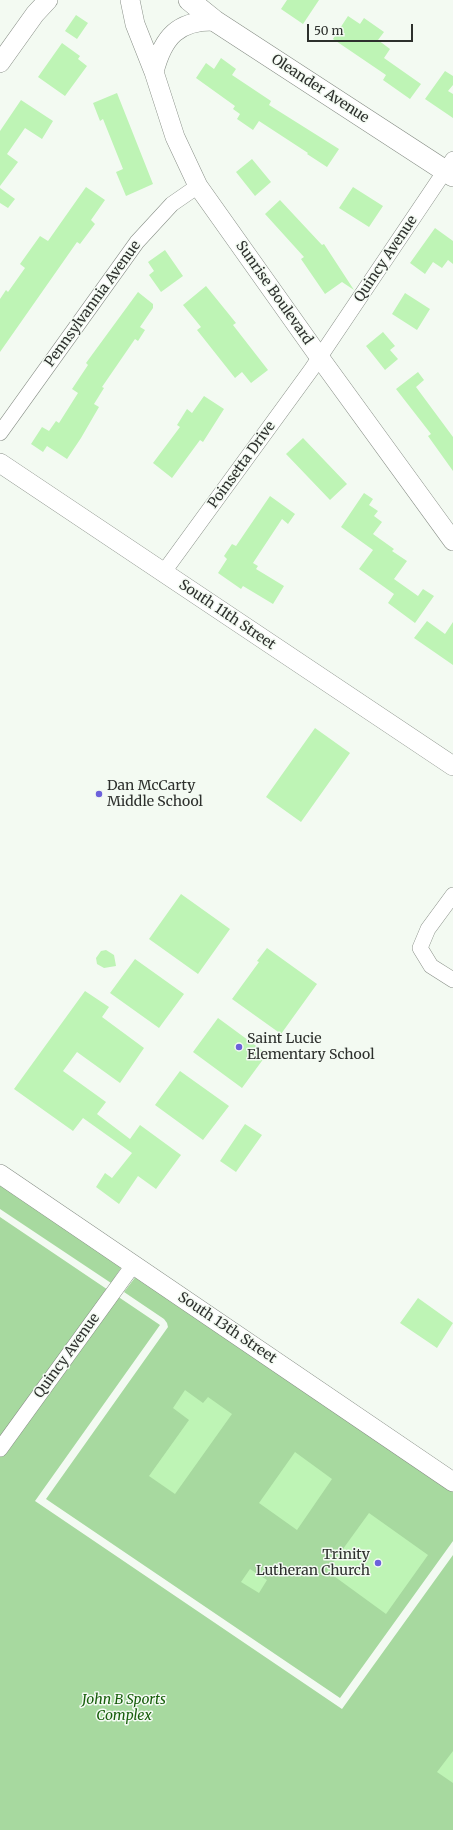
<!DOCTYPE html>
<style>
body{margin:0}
#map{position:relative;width:453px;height:1830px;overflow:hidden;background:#f3faf2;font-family:Merriweather,serif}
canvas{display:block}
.scale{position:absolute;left:307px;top:24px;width:106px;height:18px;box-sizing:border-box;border:2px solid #2d302d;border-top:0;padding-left:5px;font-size:12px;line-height:14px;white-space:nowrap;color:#2d302d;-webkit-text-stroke:3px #f3faf2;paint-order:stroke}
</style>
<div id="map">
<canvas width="453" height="1830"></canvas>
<div class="scale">50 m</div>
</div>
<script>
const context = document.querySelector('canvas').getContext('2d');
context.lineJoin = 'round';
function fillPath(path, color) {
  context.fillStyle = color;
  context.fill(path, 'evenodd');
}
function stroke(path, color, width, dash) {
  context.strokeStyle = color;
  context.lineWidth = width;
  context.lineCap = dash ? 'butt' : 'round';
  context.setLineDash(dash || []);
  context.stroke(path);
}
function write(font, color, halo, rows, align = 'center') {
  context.font = font + ' Merriweather,serif';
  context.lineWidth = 3;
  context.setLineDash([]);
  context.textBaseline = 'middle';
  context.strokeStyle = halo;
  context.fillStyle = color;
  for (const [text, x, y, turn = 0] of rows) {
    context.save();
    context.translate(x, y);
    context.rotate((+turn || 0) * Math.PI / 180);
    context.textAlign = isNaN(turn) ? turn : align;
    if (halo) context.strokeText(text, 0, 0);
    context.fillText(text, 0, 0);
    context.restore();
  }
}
fillPath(new Path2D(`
 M0 1183 123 1265 111 1283 0 1209Z
 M0 1217 160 1325 35 1501 342 1709 453 1555V1830H0Z
 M137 1275 453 1491V1541L340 1698 46 1499 168 1327 167 1323 164 1319 124 1292Z`), '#a7d99f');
fillPath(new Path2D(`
 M287 0H319L303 24 281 9Z
 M76 15 88 23 77 39 65 31Z
 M348 16 360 24 364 18 384 32 378 40 390 49 384 58 421 84 410 99 383 80 386 75 333 39Z
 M62 43 80 56 78 59 87 66 65 96 38 77Z
 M221 58 236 69 232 75 271 101 269 105 339 149 327 167 307 154 308 153 259 121 253 130 237 119 240 114 233 109 235 106 196 78 206 63 214 69Z
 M445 71 453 76V85L448 91 453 94V118L425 99Z
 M117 93 153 184 126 196 116 172 123 169 103 119 100 121 93 103Z
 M21 100 53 121 42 139 25 128 7 154 18 162 0 186V131Z
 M252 159 271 182 255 196 236 172Z
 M86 187 105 200 91 220 95 224 80 244 77 242 0 352V299L6 290 8 292 25 268 20 264 40 236 48 241Z
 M353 187 383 206 369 227 339 208Z
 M0 188 15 199 8 208 0 203Z
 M280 200 322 245 324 244 354 290 342 282 325 294 301 259 304 257 265 214Z
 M435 228 453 241V264L448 260 442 268 433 262 425 274 410 263Z
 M165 250 183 276 161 292 149 275 154 271 148 262Z
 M206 286 236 323 233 325 268 370 251 383 242 372 235 378 197 330 201 327 183 305Z
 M138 292 153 304V308L140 327 145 330 138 341 135 339 102 387 104 388 94 404 99 407 81 438 67 459 47 446 43 452 31 444 42 427 49 431 56 421 59 423 78 393 72 389 88 365 86 363Z
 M405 293 430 309 417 330 392 314Z
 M383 332 395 346 390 350 398 359 385 370 366 346Z
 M418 372 424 380 416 387 453 437V471L428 436 431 434 396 389Z
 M204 396 224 409 203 442 200 440 172 478 153 463 180 427 177 425 187 409 192 413Z
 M303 438 347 484 330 500 286 454Z
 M364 493 373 499 369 505 378 511 374 516 382 522 373 534 394 549 392 551 407 561 394 579 418 596 423 589 434 596 415 623 388 603 394 594 359 569 373 550 341 527Z
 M270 496 295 514 288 524 282 519 253 563 258 566 256 569 284 586 273 604 243 586 241 589 218 573 227 559 224 556 232 544 236 546Z
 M427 621 445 634 453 622V665L414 638Z
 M315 728 350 753 301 822 266 797Z
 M181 894 230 929 198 974 149 939Z
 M267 948 317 984 281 1034 232 999 259 962 257 961Z
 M106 950 114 955 116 966 104 968 97 964 96 958 101 951Z
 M135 959 184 994 159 1028 110 993Z
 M85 991 109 1007 102 1017 144 1048 120 1083 77 1052 63 1071 106 1102 97 1114 130 1139 140 1125 181 1155 156 1189 138 1176 119 1204 96 1187 105 1173 112 1178 132 1153 83 1118 73 1131 14 1089Z
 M218 1018 267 1054 242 1088 193 1052Z
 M180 1071 229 1106 203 1140 155 1105Z
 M245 1124 262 1135 236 1172 220 1161Z
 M418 1298 453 1323 437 1348 400 1323Z
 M185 1390 203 1403 208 1397 232 1414 175 1494 149 1476 189 1420 173 1408Z
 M295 1452 332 1479 297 1530 259 1503Z
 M369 1513 428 1555 386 1614 327 1571Z
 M250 1569 267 1580 259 1593 241 1582Z
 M453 1751V1783L437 1772Z`), '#bef4b5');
const minor = new Path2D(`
 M0 433 137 242 172 204 198 186
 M163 573 311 370 453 159
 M453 895 428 929 420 948 431 966 453 980
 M0 1449 134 1264`);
const tertiary = new Path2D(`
 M130 0 135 24 154 72 175 137 198 186 320 358 453 541
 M0 63 35 14 48 0
 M154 72C163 37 178 20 215 21
 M0 463 453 766
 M0 1174 453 1482`);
const secondary = new Path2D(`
 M189 0 215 21 453 176`);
stroke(minor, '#878e86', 16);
stroke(tertiary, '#878e86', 20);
stroke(secondary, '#878e86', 22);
stroke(minor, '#fff', 15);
stroke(tertiary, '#fff', 19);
stroke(secondary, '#fff', 21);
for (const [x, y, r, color] of [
 [99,794,4,"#6c61db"],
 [239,1047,4,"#6c61db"],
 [378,1563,4,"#6c61db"]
]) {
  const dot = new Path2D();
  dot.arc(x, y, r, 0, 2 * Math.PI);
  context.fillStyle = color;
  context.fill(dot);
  stroke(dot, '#f3faf2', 1.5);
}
write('14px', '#2d302d', '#f3faf2', [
 ["Oleander Avenue",320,89,33],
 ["Quincy Avenue",386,259,-56],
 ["Sunrise Boulevard",274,293,55],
 ["Pennsylvannia Avenue",93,304,-54],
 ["Poinsetta Drive",242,465,-54],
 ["South 11th Street",227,615,34],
 ["South 13th Street",227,1328,34],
 ["Quincy Avenue",67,1356,-54]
]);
write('14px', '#2d302d', '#f3faf2', [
 ["Dan McCarty",107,786],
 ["Middle School",107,802],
 ["Saint Lucie",247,1039],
 ["Elementary School",247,1055],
 ["Trinity",370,1555,"right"],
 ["Lutheran Church",370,1571,"right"]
], 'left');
write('italic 14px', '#165d0a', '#f3faf2', [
 ["John B Sports",124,1700],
 ["Complex",124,1716]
]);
</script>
